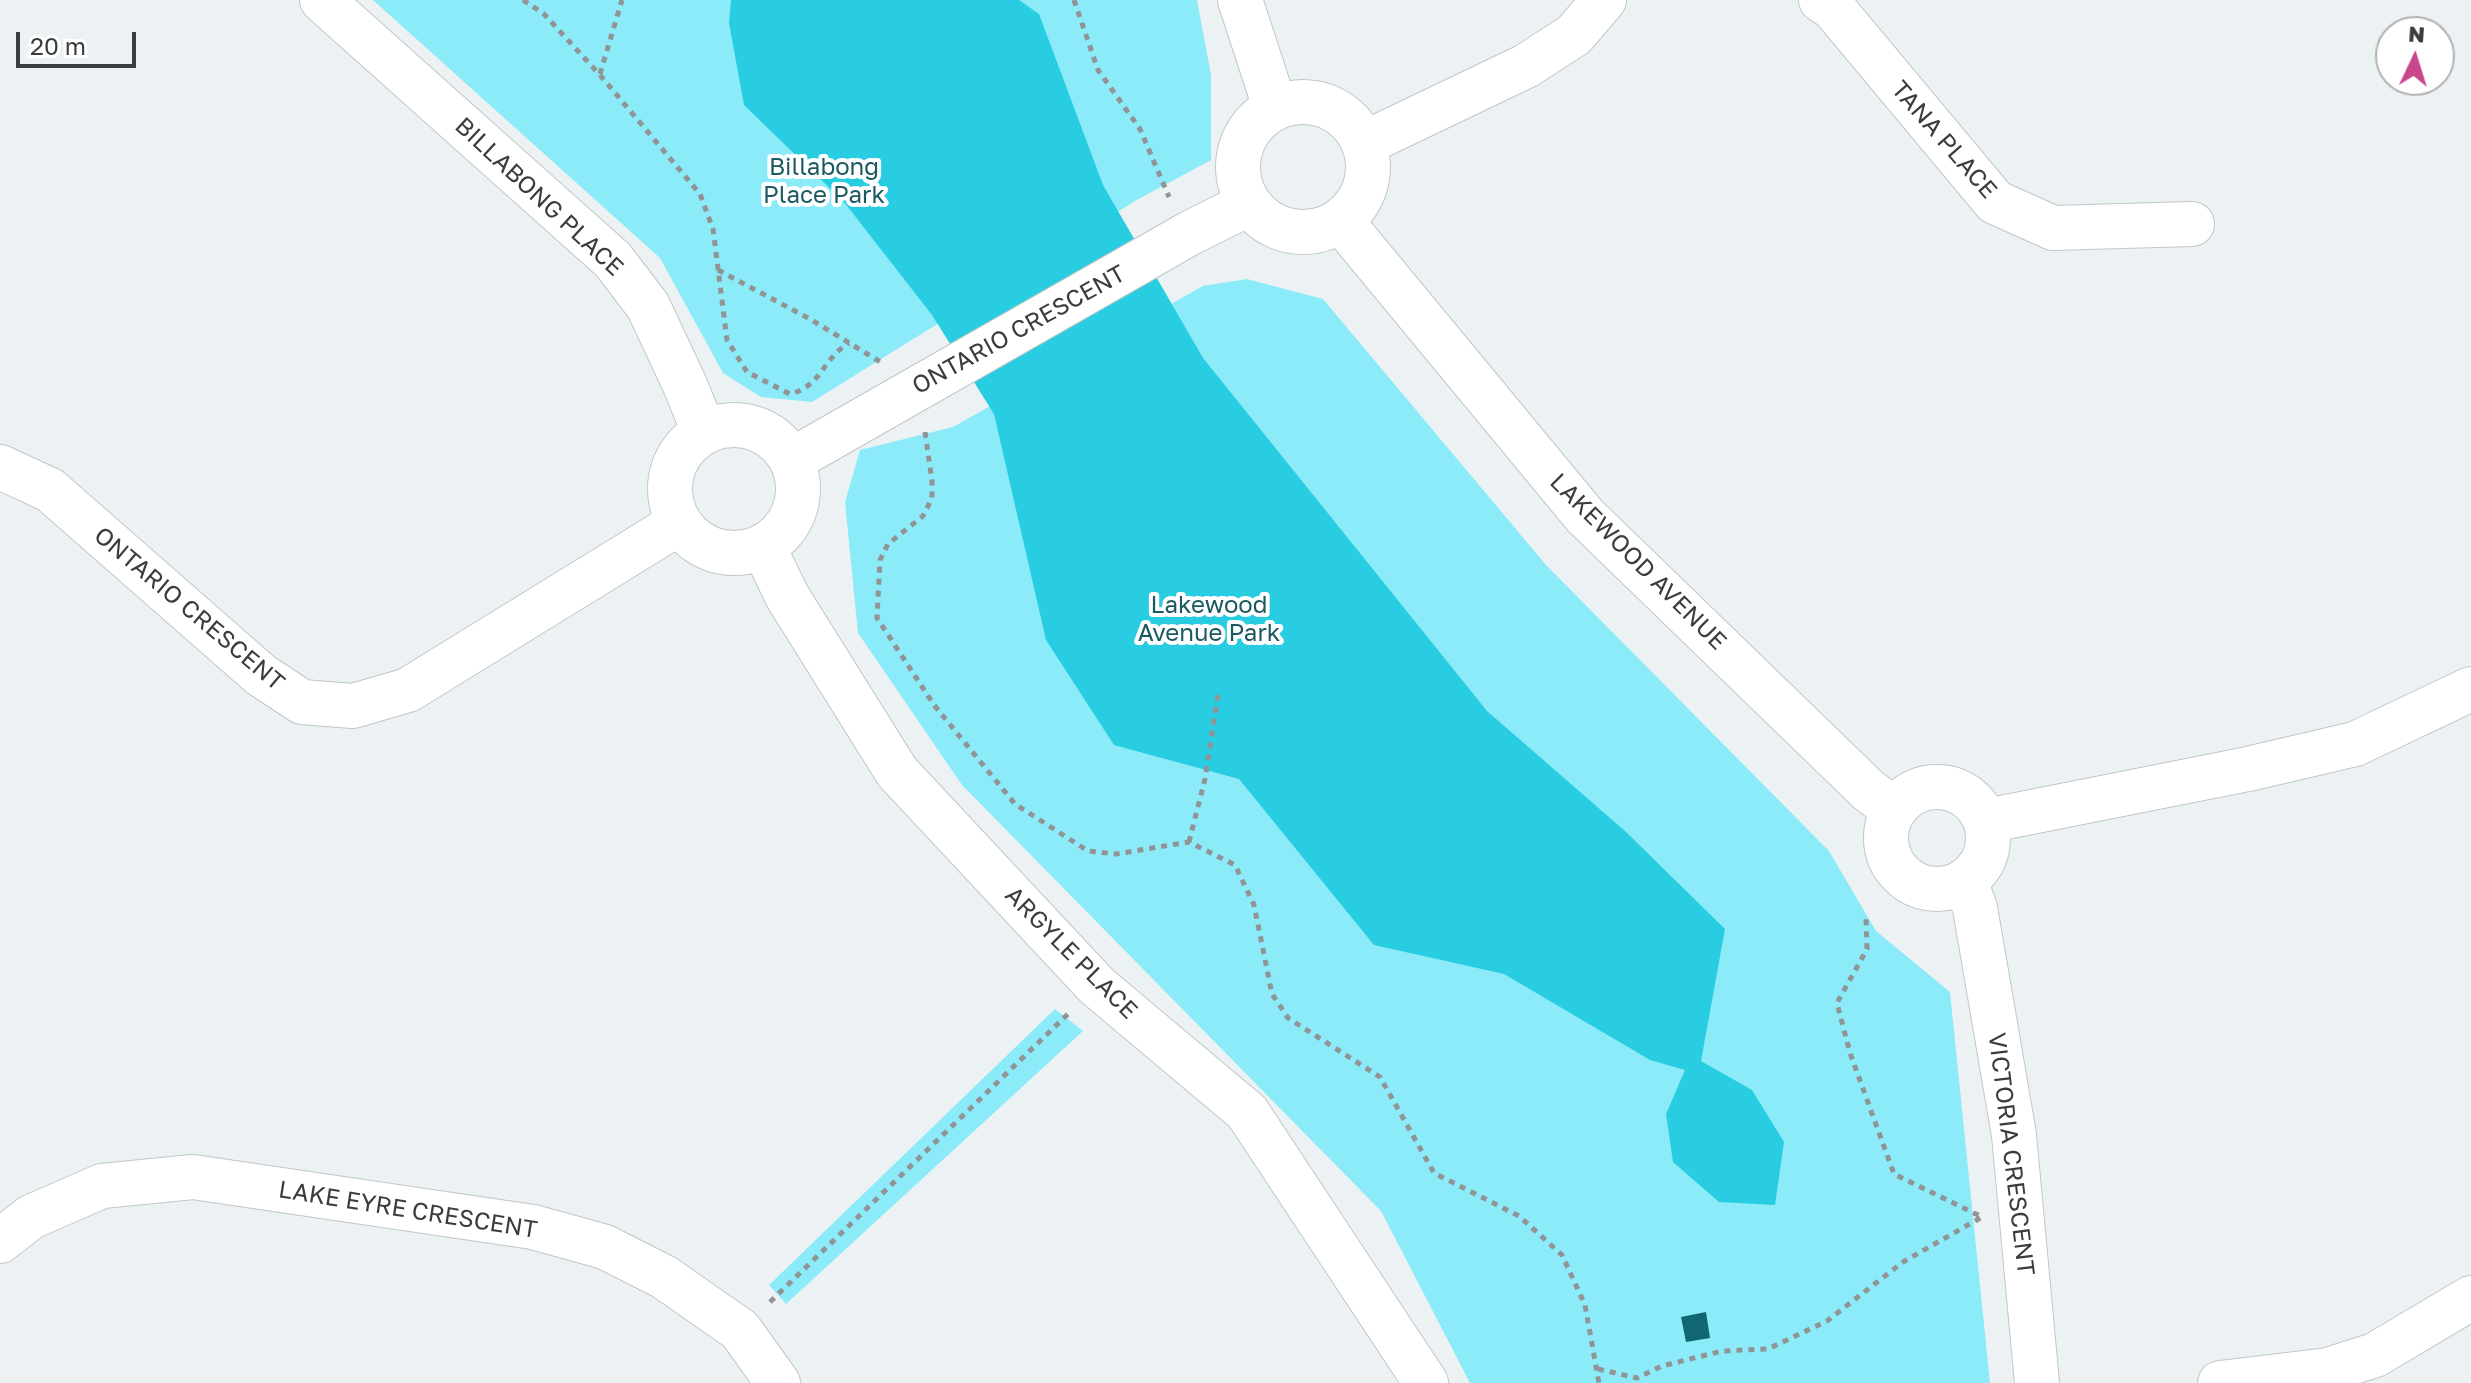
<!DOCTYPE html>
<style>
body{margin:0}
#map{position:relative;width:2471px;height:1383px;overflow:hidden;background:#ecf2f3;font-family:"Golos Text",sans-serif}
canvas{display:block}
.north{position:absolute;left:2375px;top:16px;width:80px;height:80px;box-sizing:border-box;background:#fff;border:2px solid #b0b1b1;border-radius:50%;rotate:4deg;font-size:22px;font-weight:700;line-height:32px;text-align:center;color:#3a3d3d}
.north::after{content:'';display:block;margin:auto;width:28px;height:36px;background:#ca468b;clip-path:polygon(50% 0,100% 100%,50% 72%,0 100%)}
.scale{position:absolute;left:16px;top:32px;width:120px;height:36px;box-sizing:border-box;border:4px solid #3a3d3d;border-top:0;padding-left:10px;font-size:24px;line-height:28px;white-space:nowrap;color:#3a3d3d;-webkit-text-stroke:6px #fff;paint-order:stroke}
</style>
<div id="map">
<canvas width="2471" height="1383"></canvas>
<div class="north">N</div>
<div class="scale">20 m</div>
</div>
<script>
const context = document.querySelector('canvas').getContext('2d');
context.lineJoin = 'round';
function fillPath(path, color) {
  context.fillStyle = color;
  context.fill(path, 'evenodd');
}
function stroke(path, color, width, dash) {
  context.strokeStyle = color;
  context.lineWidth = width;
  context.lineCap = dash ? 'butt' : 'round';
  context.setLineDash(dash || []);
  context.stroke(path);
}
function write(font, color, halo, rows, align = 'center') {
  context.font = font + ' "Golos Text",sans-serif';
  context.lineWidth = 8;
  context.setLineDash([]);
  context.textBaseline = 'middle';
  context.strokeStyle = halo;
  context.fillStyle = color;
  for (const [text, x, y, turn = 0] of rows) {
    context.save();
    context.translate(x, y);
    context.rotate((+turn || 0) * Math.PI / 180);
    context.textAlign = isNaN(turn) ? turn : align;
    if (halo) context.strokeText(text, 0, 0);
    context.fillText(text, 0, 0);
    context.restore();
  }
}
fillPath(new Path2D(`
 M373 0H1197L1211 75V160L1135 201 812 402 761 397 723 373 660 258Z
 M1247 279 1323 299 1546 565 1829 851 1876 931 1950 992 1990 1383H1470L1381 1211 962 785 858 633 845 502 860 450 953 427 1203 286Z
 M1055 1009 1083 1031 786 1304 769 1285Z`), '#8bebf9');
fillPath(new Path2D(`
 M731 0H1019L1039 14 1103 185 1203 358 1487 711 1625 831 1725 929 1701 1061 1752 1090 1784 1142 1775 1205 1719 1202 1673 1162 1666 1114 1685 1070 1650 1060 1504 974 1374 945 1239 779 1114 745 1046 640 994 414 932 315 844 202 744 105 729 23Z`), '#29cde1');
fillPath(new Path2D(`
 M1706 1312 1710 1338 1686 1342 1681 1317Z`), '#116771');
const minor = new Path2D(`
 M322 0 613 260 648 306 685 385 704 432
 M1240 0 1275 107
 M1821 0 1833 8 1995 202 2053 228 2192 224
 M1238 167a65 65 0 1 1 130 0a65 65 0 1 1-130 0Z
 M1365 143 1526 66 1574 35 1604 0
 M1341 221 1585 516 1868 790 1894 810
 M670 489a64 64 0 1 1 128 0a64 64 0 1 1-128 0Z
 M792 460 1190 233 1248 204
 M0 467 50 490 261 675 302 702 353 706 408 690 679 523
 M763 546 787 596 897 772 1097 986 1247 1112 1426 1383
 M1886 838a51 51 0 1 1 102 0a51 51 0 1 1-102 0Z
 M1986 821 2248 769 2355 744 2471 689
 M1965 881 1975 908 2014 1135 2037 1383
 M0 1241 31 1217 102 1186 193 1177 533 1227 605 1247 664 1277 740 1330 778 1383
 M2220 1383 2328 1370 2375 1355 2471 1298`);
stroke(minor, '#c1c7c8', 46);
stroke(new Path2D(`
 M523 0 544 14 600 75 700 194 713 229 727 340 747 372 790 394C822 386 823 358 849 343
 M1074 0 1098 70 1140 129 1169 197
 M600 74 622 0
 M718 270 810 319 882 363
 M925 432 932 481V498L923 516 888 544 880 560 877 618 934 705 1015 804 1088 851 1116 854 1189 842 1235 865 1254 905 1272 994 1288 1018 1380 1077 1434 1173 1519 1216 1562 1255 1585 1305 1599 1383
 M1189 842 1205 779 1218 695
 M770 1302 1068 1014
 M1598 1369 1637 1378 1662 1366 1722 1351 1768 1349 1827 1321 1903 1262 1982 1217 1894 1174 1850 1053 1837 1003 1867 949 1866 917`), '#909495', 5, [6, 6]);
stroke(minor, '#fff', 44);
write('24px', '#3a3d3d', '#fff', [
 ["TANA PLACE",1944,140,49],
 ["BILLABONG PLACE",539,197,43],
 ["ONTARIO CRESCENT",1019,330,-29],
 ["LAKEWOOD AVENUE",1638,562,45],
 ["ONTARIO CRESCENT",189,609,40],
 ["ARGYLE PLACE",1071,953,45],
 ["VICTORIA CRESCENT",2011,1154,83],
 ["LAKE EYRE CRESCENT",408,1210,9]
]);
write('24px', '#1b5961', '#fff', [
 ["Billabong",824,167],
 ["Place Park",824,195],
 ["Lakewood",1209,605],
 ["Avenue Park",1209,633]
]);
</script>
